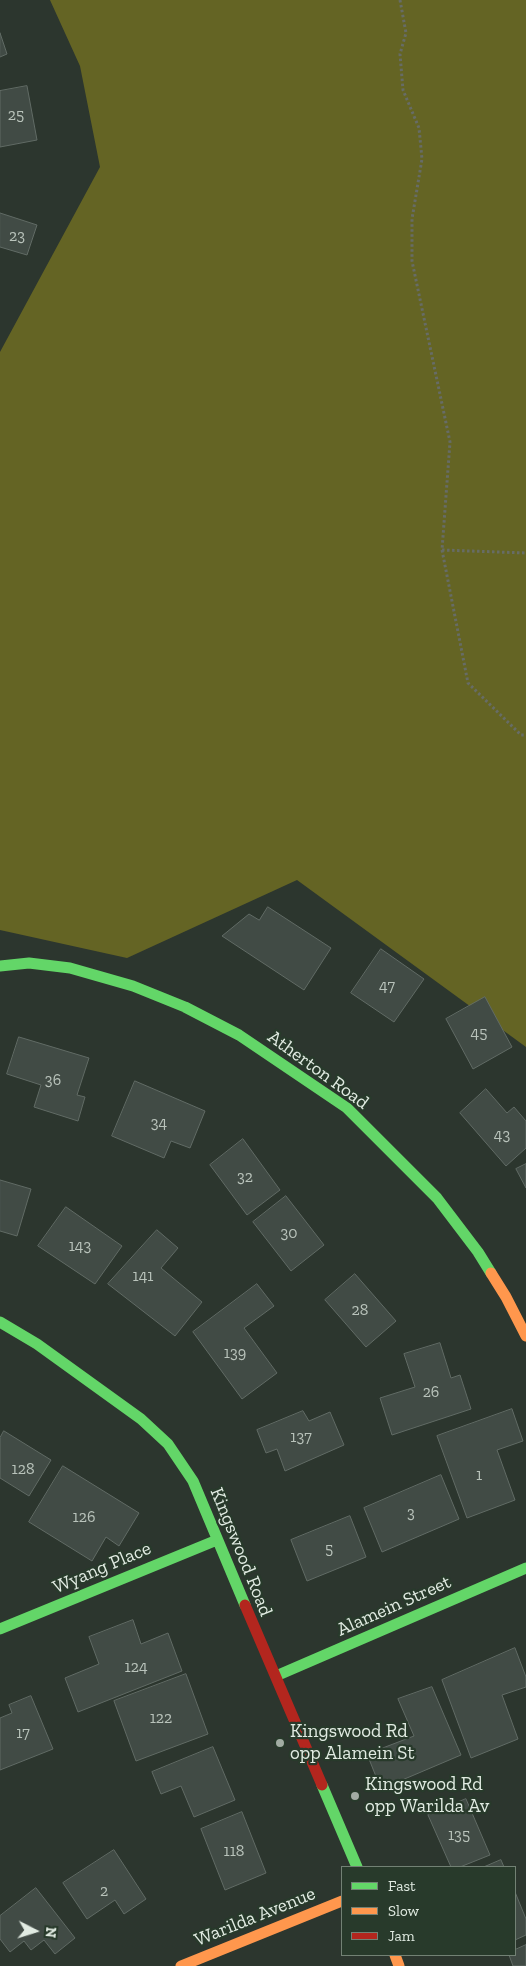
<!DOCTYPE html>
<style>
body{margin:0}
#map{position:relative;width:526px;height:1966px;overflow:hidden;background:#2c362e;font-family:"Zilla Slab",serif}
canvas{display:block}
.legend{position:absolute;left:341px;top:1866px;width:175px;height:90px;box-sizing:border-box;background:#283a2b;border:1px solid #728174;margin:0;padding:6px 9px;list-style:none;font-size:15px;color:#e1ebe2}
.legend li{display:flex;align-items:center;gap:10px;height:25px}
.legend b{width:25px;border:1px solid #728174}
.north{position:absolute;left:10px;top:1906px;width:50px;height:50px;-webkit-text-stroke:4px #283a2b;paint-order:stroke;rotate:95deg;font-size:14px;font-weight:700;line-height:20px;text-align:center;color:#e1ebe2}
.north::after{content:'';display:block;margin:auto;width:18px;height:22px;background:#e1ebe2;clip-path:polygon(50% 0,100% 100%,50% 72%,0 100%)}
</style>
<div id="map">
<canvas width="526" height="1966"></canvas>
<ul class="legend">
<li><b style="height:6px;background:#63d668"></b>Fast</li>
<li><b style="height:6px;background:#ff974d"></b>Slow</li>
<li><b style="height:6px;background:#b3261e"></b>Jam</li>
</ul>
<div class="north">N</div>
</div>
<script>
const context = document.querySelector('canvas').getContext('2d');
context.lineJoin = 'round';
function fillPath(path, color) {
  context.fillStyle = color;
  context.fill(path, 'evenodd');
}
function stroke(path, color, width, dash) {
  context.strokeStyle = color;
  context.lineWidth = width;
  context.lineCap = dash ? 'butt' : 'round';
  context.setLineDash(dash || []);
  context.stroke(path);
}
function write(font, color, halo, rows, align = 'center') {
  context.font = font + ' "Zilla Slab",serif';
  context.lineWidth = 4.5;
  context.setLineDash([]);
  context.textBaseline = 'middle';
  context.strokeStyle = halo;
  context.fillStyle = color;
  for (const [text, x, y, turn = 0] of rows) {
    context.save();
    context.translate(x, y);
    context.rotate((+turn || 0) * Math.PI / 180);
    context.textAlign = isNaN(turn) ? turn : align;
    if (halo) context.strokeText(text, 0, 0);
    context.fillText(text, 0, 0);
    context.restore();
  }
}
fillPath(new Path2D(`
 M50 0H526V1047L297 880 127 958 0 930V352L100 167 80 66Z`), '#646424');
const building = new Path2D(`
 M0 33 7 54 0 57Z
 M27 86 37 140 0 147V91Z
 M0 213 37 225 27 255 0 247Z
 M268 907 331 948 304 990 222 936 249 914 259 920Z
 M381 949 424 979 394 1022 351 993Z
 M485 997 512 1047 473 1069 446 1019Z
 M19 1037 89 1058 77 1095 85 1097 78 1121 34 1107 41 1085 7 1074Z
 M135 1081 205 1111 190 1148 171 1141 164 1158 112 1136Z
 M486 1089 507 1113 514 1107 526 1121V1148L506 1166 460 1113Z
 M243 1139 280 1190 247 1215 210 1165Z
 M526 1164V1188L516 1169Z
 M0 1180 31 1189 17 1236 0 1231Z
 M286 1196 324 1245 291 1271 253 1222Z
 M66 1207 122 1246 95 1284 38 1246Z
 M157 1230 178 1248 161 1268 202 1302 175 1336 108 1284Z
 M355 1274 396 1321 366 1347 325 1300Z
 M257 1284 274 1306 244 1328 277 1373 242 1399 193 1332Z
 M440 1343 451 1378 460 1375 471 1409 392 1435 380 1398 415 1387 404 1354Z
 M512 1409 523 1441 497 1450 515 1500 467 1518 437 1436Z
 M303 1411 309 1421 330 1412 344 1445 285 1471 277 1449 266 1453 257 1430Z
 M4 1431 51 1460 29 1496 0 1478V1438Z
 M63 1466 139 1513 119 1546 106 1537 92 1561 29 1522Z
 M441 1475 459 1519 382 1552 364 1508Z
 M350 1516 366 1557 307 1581 291 1540Z
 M133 1620 141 1644 168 1633 182 1671 78 1712 65 1678 99 1664 89 1637Z
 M515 1648 526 1677V1687L502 1695 518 1739 471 1758 442 1680Z
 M186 1674 208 1734 136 1761 114 1701Z
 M432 1687 461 1755 381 1789 367 1754 414 1736 398 1699Z
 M31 1696 53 1749 0 1770V1718L12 1713 9 1705Z
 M213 1747 235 1800 194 1817 181 1786 161 1794 152 1772Z
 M466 1799 490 1855 460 1867H451L428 1815Z
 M242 1812 266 1873 225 1890 201 1829Z
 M114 1850 146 1899 124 1914 115 1900 87 1919 63 1883Z
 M501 1860 504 1867H484Z
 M36 1888 75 1938 55 1954 44 1940 31 1950 24 1941 10 1952 0 1939V1916Z
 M515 1892 526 1919V1935L515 1940Z
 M526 1945V1966H513L509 1955H515V1950Z`);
fillPath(building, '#414b45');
stroke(building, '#616b65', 1);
stroke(new Path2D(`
 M400 0 406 33 400 54 403 90 419 128 422 159 412 219V261L450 442 442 550 526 553
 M442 550 468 683 521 735H526`), '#676c66', 3, [2.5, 2.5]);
stroke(new Path2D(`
 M0 966 29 963 70 968 133 986 185 1007 239 1035 347 1108 437 1198 478 1252 491 1273
 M0 1322 37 1344 141 1419 168 1444 193 1481 245 1605
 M0 1629 217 1540
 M276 1676 526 1568
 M322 1785 357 1867`), '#63d668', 11);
stroke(new Path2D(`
 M491 1273 506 1297 526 1336
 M395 1955 399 1966
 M181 1966 342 1901`), '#ff974d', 11);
stroke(new Path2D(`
 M245 1605 322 1785`), '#b3261e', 11);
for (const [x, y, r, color] of [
 [280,1743,5,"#a2aca3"],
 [355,1796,5,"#a2aca3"]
]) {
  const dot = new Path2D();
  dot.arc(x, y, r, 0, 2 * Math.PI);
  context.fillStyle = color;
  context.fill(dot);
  stroke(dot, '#283a2b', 2);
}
write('16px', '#b9c3bb', null, [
 ["25",16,115],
 ["23",17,236],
 ["47",387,986],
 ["45",479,1033],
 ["36",53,1080],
 ["34",159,1123],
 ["43",502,1135],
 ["32",245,1177],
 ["30",289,1233],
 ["143",80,1246],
 ["141",143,1276],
 ["28",360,1310],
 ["139",235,1353],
 ["26",431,1392],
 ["137",301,1437],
 ["128",23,1469],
 ["1",479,1475],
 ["3",411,1513],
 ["126",84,1517],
 ["5",329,1549],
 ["124",136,1667],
 ["122",161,1718],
 ["17",23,1733],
 ["135",459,1835],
 ["118",234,1851],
 ["2",104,1891]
]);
write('19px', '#e1ebe2', '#283a2b', [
 ["Atherton Road",318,1070,36],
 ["Kingswood Road",241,1552,68],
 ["Wyang Place",102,1568,-23],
 ["Alamein Street",394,1606,-24],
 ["Warilda Avenue",255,1917,-22]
]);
write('19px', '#e1ebe2', '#283a2b', [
 ["Kingswood Rd",290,1732],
 ["opp Alamein St",290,1754],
 ["Kingswood Rd",365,1785],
 ["opp Warilda Av",365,1807]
], 'left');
</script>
